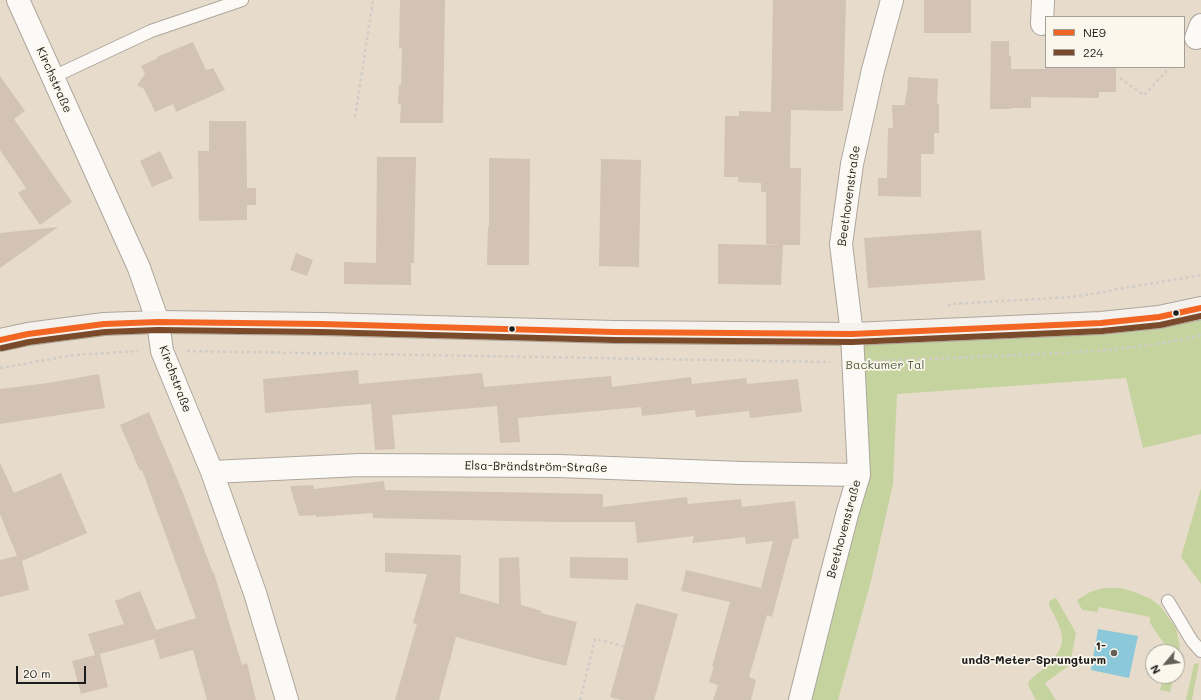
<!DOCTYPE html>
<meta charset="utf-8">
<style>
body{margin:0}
#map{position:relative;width:1201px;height:700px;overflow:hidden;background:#e7dbcb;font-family:Mali,sans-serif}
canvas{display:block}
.legend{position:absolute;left:1045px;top:16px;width:140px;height:52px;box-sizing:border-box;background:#fbf7ec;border:1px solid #a29f99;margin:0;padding:5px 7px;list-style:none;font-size:12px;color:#1c1c1c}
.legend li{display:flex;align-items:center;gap:8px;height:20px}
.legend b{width:20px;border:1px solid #a29f99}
.north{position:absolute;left:1145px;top:644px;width:40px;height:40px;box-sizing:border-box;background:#fbf7ec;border:1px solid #a29f99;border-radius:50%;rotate:241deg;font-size:11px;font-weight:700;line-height:16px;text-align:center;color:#1c1c1c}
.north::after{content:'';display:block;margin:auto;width:14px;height:18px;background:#635f59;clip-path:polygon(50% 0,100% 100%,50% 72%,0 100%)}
.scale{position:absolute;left:16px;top:666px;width:70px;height:18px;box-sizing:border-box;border:2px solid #1c1c1c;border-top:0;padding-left:5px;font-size:12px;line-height:14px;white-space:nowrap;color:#1c1c1c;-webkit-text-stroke:3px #fbf7ec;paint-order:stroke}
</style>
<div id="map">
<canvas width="1201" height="700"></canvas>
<ul class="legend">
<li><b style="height:5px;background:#f26522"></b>NE9</li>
<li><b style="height:5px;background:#7a4b2a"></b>224</li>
</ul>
<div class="north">N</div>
<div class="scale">20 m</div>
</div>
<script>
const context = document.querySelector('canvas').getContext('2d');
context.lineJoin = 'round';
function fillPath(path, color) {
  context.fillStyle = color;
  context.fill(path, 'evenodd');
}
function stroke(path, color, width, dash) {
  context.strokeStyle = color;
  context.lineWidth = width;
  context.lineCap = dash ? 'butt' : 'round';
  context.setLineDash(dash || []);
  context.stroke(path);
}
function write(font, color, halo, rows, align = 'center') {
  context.font = font + ' Mali,sans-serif';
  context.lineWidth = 3.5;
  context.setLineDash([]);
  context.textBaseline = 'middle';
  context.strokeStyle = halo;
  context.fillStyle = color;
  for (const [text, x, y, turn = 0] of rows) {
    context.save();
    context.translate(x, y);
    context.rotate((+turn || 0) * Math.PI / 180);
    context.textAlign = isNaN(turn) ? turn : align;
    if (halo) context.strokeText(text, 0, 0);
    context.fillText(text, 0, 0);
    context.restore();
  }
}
fillPath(new Path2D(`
 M1201 306V434L1143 448 1126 378 897 394 893 484 871 581 838 700H800L848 511 852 334Z
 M1201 488V584L1181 557Z
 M1103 588H1122L1137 593 1151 599 1161 607 1176 628 1180 647 1177 660V652H1170L1150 623V617L1099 607 1097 612 1082 610 1077 600 1090 592Z
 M1055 598H1056L1076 633 1070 665 1045 683 1056 700H1036L1028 685 1029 681C1033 677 1038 673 1043 669 1071 644 1064 635 1049 605V601Z
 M1199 663 1192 700H1186L1194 664Z
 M1164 676H1174L1170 692 1160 690Z`), '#c5d49e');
fillPath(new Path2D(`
 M1098 629 1138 636 1129 678 1091 670Z`), '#8ac8da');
fillPath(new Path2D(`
 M400 0H445L443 123H400L401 104H398L399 85H401L402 48 399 49Z
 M773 0H846L843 111 791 110 790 168H801L800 245H783L781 285 718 284V244L780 245 766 244V192H761V183L738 182V177H724L725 116H739V111L771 112Z
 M924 0H971V33H924Z
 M991 41H1009V56H1011V69H1046V67H1116V92H1099V98L1031 97V108H1011V109H990Z
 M193 42 206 70 213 68 225 90 176 112 173 104 155 112 144 89 137 85 145 74 141 66 158 58 157 57Z
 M0 76 25 111 14 119 72 202 40 225 18 193 26 188 0 150Z
 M908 77 938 79 937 104H939V133H934V154H921V197L878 196V178H887L888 128H893L892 105H905L906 94H907Z
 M209 121H246L247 188H256V205H247V220L199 221 198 151H209Z
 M160 151 173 178 152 187 140 161Z
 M377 157H416L414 263H411V285L344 284V262L376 263Z
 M489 158 530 159 529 265H487L488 227H489Z
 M601 159 641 160 639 267 599 266Z
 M58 227 0 268V233Z
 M981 230 985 280 868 288 864 238Z
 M296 253 313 260 307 276 290 270Z
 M358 370 359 384 482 373 484 387 611 376 612 387 691 377 692 384 746 378 747 384 798 379 802 412 750 418 749 411 696 417 695 410 642 416 641 407 518 418 520 442 500 443 497 406 392 415 395 449 375 450 371 404 265 413 263 379Z
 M99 374 105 408 0 424V389L48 383Z
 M149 412 181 488 213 573H214L242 665 247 663 256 700H207L193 650 160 659 154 639 100 654 108 687 81 694 72 661 95 655 88 634 124 624 115 601 140 591 156 630 196 618 142 470 140 471 120 425Z
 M0 463 14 493 61 473 87 533 22 561 29 590 0 597V560L17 556 0 514Z
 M384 481 385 490 603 494V507L687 497 688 504 741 499 742 507 795 501 799 538 793 539 772 617 767 615 749 677 756 680 751 700H713L718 685 709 682 714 667H712L730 602 681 591 686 570 761 588 773 541 746 544 745 537 692 543 694 536 637 543 635 522H558L373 518V513L316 517V515L299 516 290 486 313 485 314 489Z
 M385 553 461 555 460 593 499 604V558L519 557 521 605 542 611 541 613 577 622 566 666 530 657 456 637 439 700H395L417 624 413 623 427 574 385 572Z
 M570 557 628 558V580L570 578Z
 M636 603 678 614 654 700H621L610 697Z`), '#d3c2b6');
const service = new Path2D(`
 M53 77 151 31 242 0
 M1168 601 1192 641 1201 651`);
const minor = new Path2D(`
 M18 0 139 268 158 322 162 351 212 472 255 593 287 700
 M1042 24 1043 0
 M1196 38 1201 25
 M212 472 360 465 559 466 741 473 859 475
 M800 700 830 580 848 511 859 475 852 334 841 244 852 164 873 70 892 0`);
const secondary = new Path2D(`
 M0 340 28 334 104 324 158 322 321 324 614 332 852 334 1101 323 1159 317 1201 308`);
stroke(service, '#aea69c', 14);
stroke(minor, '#aea69c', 24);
stroke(secondary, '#aea69c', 24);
stroke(new Path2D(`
 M1120 78 1144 95 1170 67
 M355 117 373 0
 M948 306 951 304 1073 297 1201 275
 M187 351 830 362
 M875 361C924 359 972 357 1021 355 1083 352 1140 350 1201 335
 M0 368 75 355 138 351
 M580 700 595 639 627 647`), '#d0cdc8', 2.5, [3, 3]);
stroke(service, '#fbfaf7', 12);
stroke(minor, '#fbfaf7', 22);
stroke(secondary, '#f5f1ed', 22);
stroke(new Path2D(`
 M0 340 28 334 104 324 158 322 321 324 614 332 852 334 1101 323 1159 317 1201 308`), '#f26522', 6);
stroke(new Path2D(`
 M2 348 29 342 105 332 158 330 321 332 614 340 852 342 1102 331 1160 325 1201 316`), '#7a4b2a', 6);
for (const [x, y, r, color] of [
 [1176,313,3.5,"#1c1c1c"],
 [512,329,3.5,"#1c1c1c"],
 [1114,653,4,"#635f59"]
]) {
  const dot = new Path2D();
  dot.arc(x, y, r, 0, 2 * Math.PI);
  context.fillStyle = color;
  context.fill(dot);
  stroke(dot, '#fbf7ec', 1.5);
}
write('12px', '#1c1c1c', '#fbf7ec', [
 ["Kirchstraße",54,80,66],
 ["Beethovenstraße",849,196,-82],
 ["Kirchstraße",175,379,69],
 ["Elsa-Brändström-Straße",536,467,1],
 ["Beethovenstraße",844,529,-75]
]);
write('12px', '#4d5b3d', '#fbf7ec', [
 ["Backumer Tal",885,365]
]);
write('bold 12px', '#1c1c1c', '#fbf7ec', [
 ["1-",1106,646],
 ["und3-Meter-Sprungturm",1106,660]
], 'right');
</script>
